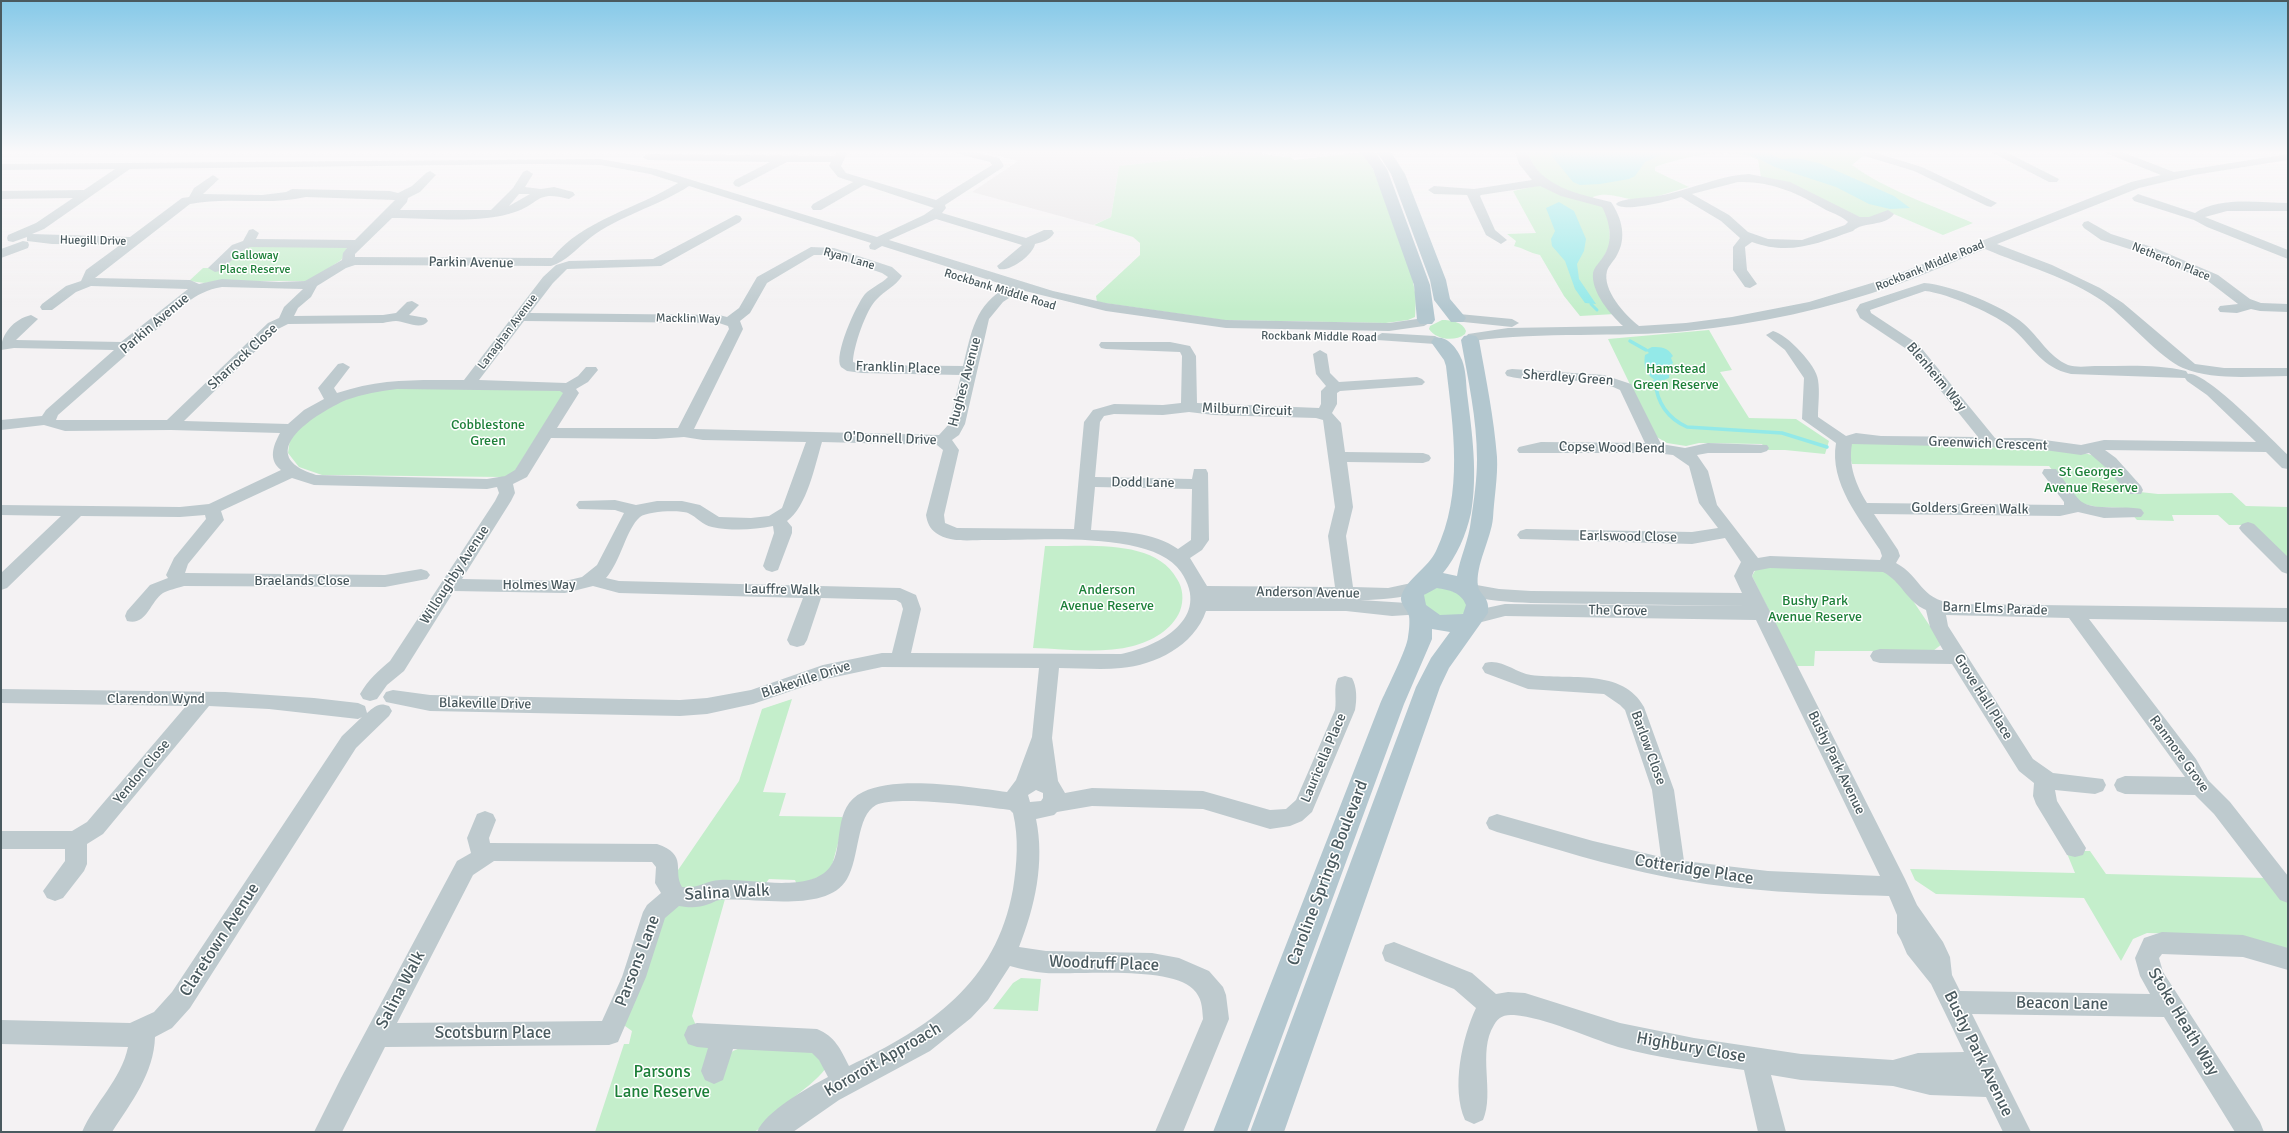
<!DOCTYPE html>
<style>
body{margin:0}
#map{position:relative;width:2289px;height:1133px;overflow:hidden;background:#f4f2f3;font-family:Signika,sans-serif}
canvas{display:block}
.frame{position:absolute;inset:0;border:2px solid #4a5a5f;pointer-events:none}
</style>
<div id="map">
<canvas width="2289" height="1133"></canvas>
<div class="frame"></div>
</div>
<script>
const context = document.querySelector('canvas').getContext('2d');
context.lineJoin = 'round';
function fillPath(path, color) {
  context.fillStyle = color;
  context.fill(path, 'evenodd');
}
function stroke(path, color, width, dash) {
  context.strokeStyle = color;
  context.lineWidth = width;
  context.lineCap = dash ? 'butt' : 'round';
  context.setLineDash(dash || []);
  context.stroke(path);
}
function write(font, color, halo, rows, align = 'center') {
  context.font = font + ' Signika,sans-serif';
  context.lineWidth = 3;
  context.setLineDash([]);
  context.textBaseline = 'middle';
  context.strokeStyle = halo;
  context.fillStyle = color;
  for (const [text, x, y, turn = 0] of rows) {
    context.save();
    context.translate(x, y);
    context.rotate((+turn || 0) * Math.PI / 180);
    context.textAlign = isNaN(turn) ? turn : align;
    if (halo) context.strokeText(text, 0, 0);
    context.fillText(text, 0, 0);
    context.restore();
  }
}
fillPath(new Path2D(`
 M983 152H1245L1119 166 1111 217 1093 225 972 192 1018 161Z`), '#e5e3e4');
fillPath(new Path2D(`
 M1245 152H1260L1263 155C1272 154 1280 158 1291 157L1294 160 1363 152 1375 173 1412 277 1416 297 1415 317 1408 320 1386 323 1223 320 1097 302 1096 296 1140 255V243L1133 237 1094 225 1111 217 1119 166Z
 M1526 152H1855L1864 155 1852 165C1886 190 1934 206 1973 223L1943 235 1889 212 1868 219 1862 218 1761 177 1758 160C1730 145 1683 157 1655 167V171L1689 187C1674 191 1658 197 1643 199 1625 202 1611 190 1593 197L1596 203 1609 210 1610 245 1594 275 1615 314 1580 316 1564 296 1540 255C1529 253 1524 248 1514 246L1516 241 1507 234 1536 233 1513 191 1536 186 1544 180 1525 154Z
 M250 245 348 246C346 250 344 255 342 259 339 262 314 278 309 281H218L205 283 189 281 203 268H219Z
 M1442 320C1451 320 1463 322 1466 331L1465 334C1455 342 1436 340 1429 329L1430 326Z
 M1709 330 1732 370 1720 372 1749 418 1796 419 1829 441 1825 454 1785 450H1766L1762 444 1699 443 1686 446 1667 443 1655 436 1608 339Z
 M407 387 558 389 564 393 513 474 503 477 322 475 299 467 288 453C289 448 289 442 291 438 296 429 303 424 311 418 341 397 371 390 407 387Z
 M1853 442 2039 447 2088 454 2098 457 2131 491 2158 494 2232 493 2246 506 2288 507V560L2252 525H2229L2218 515H2172L2174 521 2137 520 2126 508 2097 507 2080 503 2049 466 1852 464 1848 450Z
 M1045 546C1085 547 1155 538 1177 579 1183 588 1184 600 1180 611 1172 630 1152 641 1133 646 1102 654 1065 649 1033 648Z
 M1762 567 1886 570 1897 577 1942 644 1933 651H1815L1814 666H1796L1752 576 1756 569Z
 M1441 586 1468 598 1465 613C1455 618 1433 618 1426 607 1424 604 1423 600 1423 597L1425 593Z
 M792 699 763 792 786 793 779 816 842 817 844 821 830 873 797 885 795 880 769 879 765 884 681 892 676 873 739 781 762 709Z
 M2066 851H2090L2106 874 2266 878 2288 900V950L2229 935 2147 933 2133 939 2121 961 2084 898 1936 894 1915 880 1910 869 2075 873Z
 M709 899H725L692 1016 697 1028 725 1058 733 1051 747 1045 811 1047 826 1068C815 1082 805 1088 792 1099 779 1110 769 1124 754 1132H595L624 1044H629L632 1031 625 1026 624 1018 660 915 670 906Z
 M1021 978 1041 979 1038 1011 993 1009 1013 983Z`), '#c4eecb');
fillPath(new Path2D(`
 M1553 152H1667L1645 162 1635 176 1629 179 1600 184 1580 185 1573 182 1551 155Z
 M1764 152 1782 159 1796 158 1819 163 1894 196 1910 208 1890 209 1869 204 1836 187 1775 167 1747 153Z
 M1559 202 1574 211 1586 239 1584 251 1577 264 1579 279 1596 304 1585 303 1575 289 1565 261 1552 246 1551 239 1555 231 1546 208Z
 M1652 347C1662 347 1667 347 1673 356L1671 358 1673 363 1670 366 1669 378C1652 387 1642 370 1645 355L1649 353 1646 350Z`), '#93e9e8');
stroke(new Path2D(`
 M1591 304 1597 310`), '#93e9e8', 3);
stroke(new Path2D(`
 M1630 341 1646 350
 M1655 381C1657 403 1667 418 1687 427L1782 433 1827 447`), '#93e9e8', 3.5);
fillPath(new Path2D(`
 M836 152H848L841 166 846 173 936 200 992 165 990 162 958 154 956 152H975L999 158 1004 166 1002 168 945 205 946 208 942 213 1026 238 1044 230H1052L1054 233C1050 240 1043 242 1035 244 1033 255 1010 272 999 269L997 266 1022 245 936 219 889 240 1053 291 1106 303 1226 320 1389 323 1424 318 1431 322 1424 326 1389 331 1226 328 1106 311 1021 290 1003 302 989 319 965 424 959 435 952 440 959 450 944 515 945 523 957 528 1074 529 1084 422 1093 410 1114 404 1163 405 1181 403 1182 356 1180 352 1106 349 1101 348 1099 345 1101 342H1170L1190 346 1196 356 1197 403 1319 408 1321 404V391L1326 386 1316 374 1313 354 1320 350 1327 354 1330 373 1339 382 1417 377 1422 379 1425 382 1422 385 1340 391 1337 393V404L1332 413 1341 423 1345 452 1423 453 1429 455 1431 458 1429 461 1423 463 1347 462 1353 507 1346 536 1353 587 1388 588 1416 582 1422 584 1425 588 1422 592C1401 598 1382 600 1360 600L1423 604 1425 609 1423 614 1392 616 1346 611H1206C1194 646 1155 665 1121 668 1101 670 1079 668 1059 668L1052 738 1058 781 1065 793 1092 788 1203 791 1270 810 1286 809 1296 800 1335 710C1337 699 1333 687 1338 678L1345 676 1352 678C1357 687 1357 699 1355 710L1312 812 1302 821 1290 826 1270 829 1203 809 1092 806 1057 812 1054 815 1036 819C1045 862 1035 907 1019 947L1046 951 1152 953 1179 958 1209 971 1223 987 1226 995 1229 1019 1183 1132H1155L1203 1019C1202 1006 1202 998 1193 989 1170 966 1079 975 1046 973 1033 972 1021 969 1010 966L988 1000 971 1018 930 1051 839 1100 793 1132H757C766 1111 807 1088 828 1077L819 1060 812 1053 733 1049 723 1080 714 1084 705 1080 701 1071 708 1048 697 1047 688 1044 684 1035 688 1026 697 1023 817 1029C835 1036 841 1050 849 1066 930 1027 996 984 1013 889 1017 864 1019 838 1013 813L1010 810 1003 809C980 806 895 795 876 805 856 816 860 857 847 879 827 914 753 897 720 900 716 900 713 903 709 904 698 908 691 908 679 906L665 918 646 977 618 1042 609 1045 385 1047 342 1132H314L341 1078 457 861 471 853 467 838 477 814 485 811 493 814 496 820 489 838 490 843 657 844C689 855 672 870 682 887 699 889 704 881 720 880 749 878 810 894 830 867 845 847 831 807 863 792 896 775 970 787 1007 792L1016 780 1032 737 1039 668 882 667 826 679 753 704 707 714 680 716 430 711 386 702 383 697 386 692 393 690 430 695 680 700 707 698 751 690 823 665 882 653H892L903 609 901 603 896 600 821 598 807 640 804 645 797 647 790 645 787 640 803 598 619 593 593 586 565 593 454 591 404 671 387 685 377 699 370 701 363 699 360 694C368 680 378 671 390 661L495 501 499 493 497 487 487 489 314 485 292 478 221 511 224 520 188 564 185 573 385 575 421 569 427 571 430 575 427 579 385 587 184 586C178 588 168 590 163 593 149 603 147 626 127 621L125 616 127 611 150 585 168 578 166 575 174 558 206 519 205 515 180 517 81 516 7 588 1 590V573L61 516 1 515V505L180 507 209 504 281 470C268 460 273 446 280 433L171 430 65 431 44 425 1 430V420L42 416 46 410 114 350 14 348 1 350C1 334 14 319 31 315L38 319 16 340 121 342 188 289 91 286 76 292 52 310H42L40 307 42 304 66 286 81 281 86 270 120 245 52 244 27 241V237L13 242 8 241 7 238 8 235 36 223 73 198 1 199V191L84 190 115 169 1 170V164L600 159 656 169 877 237 924 215 934 208 864 185 821 210H813L811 207 813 204 853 182 838 177 829 166 831 162H787L739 187 735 186 733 183 735 180 770 162 648 160 642 157 648 154 835 156ZM540 164 600 165 650 174 678 183C639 208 582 220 552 258L355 257V254L392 218C428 218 482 224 515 212 541 203 536 190 569 199L575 195 573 192 554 187 541 189 525 187 533 174 527 170 523 172 513 188 491 210H400L407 202 408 198 420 192 434 177 436 175 430 171 426 173 412 186 398 193 390 191 292 189 286 192 262 195 203 194 219 179 213 175 194 188 189 197 182 198 130 237 32 234 44 229 130 169ZM689 186 871 243 869 246 870 249 875 250 882 246 1008 286C974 306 972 331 963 366L862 365 853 362C853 348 866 309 877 299 885 290 895 287 902 276L892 267 834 248 811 247 757 277 739 308 727 317 719 315 530 313 553 283 567 269 661 266 740 222 742 219 740 216 736 215 653 259 569 261 556 265 543 277 464 380C418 380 381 378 337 393L334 388 350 367 343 363 338 364 318 388 324 399 304 410 288 424 184 421 278 329 288 324 383 323C387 322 392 321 396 321 405 321 421 331 428 321L426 318 409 315 419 305 412 301 407 302 396 313 383 315 294 316 298 308 311 297 317 286 346 268 355 265 551 266C566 262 577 248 590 238 618 216 659 206 689 186ZM519 194H530L509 206ZM306 197 395 200 355 240 256 239 259 233 253 229 249 230 243 241 232 245 208 268 215 272 220 271 242 251 250 247 347 248 343 253 342 260 305 281 279 282 222 279 199 284 190 280 95 278 190 204C228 196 267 206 306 197ZM814 255H828L882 273 888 277C881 284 872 287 865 294 856 305 833 356 841 367L847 371 862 373 961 375 949 424 939 435 694 429 743 329 740 321 750 313 767 283ZM222 287 303 289 284 307 279 318 268 323 167 420H56L58 415 125 356C133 344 145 339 156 330 178 312 193 291 222 287ZM524 321 719 323 728 326 729 329 678 428H557L579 393 576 389 588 382 598 370 596 367H586L578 376 566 383 479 380ZM397 389 560 391 563 393 515 470 505 476 487 479 316 475C308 472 298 469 292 462 272 438 330 407 346 400 363 394 380 391 397 389ZM1189 412 1214 415 1316 418 1323 420 1335 507 1328 536 1335 587 1207 586 1190 558 1202 550 1209 540 1208 473 1206 469H1194L1192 479 1095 477 1100 422 1104 416 1114 414 1163 415ZM684 437 703 440 806 442 782 508 769 516 751 518 719 517 700 505 682 501H657L636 505 615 500 579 501 576 505 579 509 615 510 624 513 597 565 582 577 565 581 462 579 511 501 515 493 513 484 527 477 551 438 656 439ZM822 442 937 445 943 450 926 515C927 522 930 529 936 533 949 543 971 540 986 540 1033 541 1153 529 1181 572 1212 618 1160 646 1121 654L911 653 921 609 916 595 900 588 619 581 606 578C621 561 626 529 640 517 648 511 679 510 688 513 697 517 702 525 712 527 732 531 753 530 773 526L774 533 763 566 766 570 772 572 778 570 792 533V527L787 521C807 507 815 465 822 442ZM1095 487 1192 489 1191 540 1178 549C1154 532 1120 531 1091 530ZM1036 790 1043 793V798L1041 801 1030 802 1028 795ZM494 861 652 862 656 867 655 883 661 893 647 905 643 912 622 977 602 1021 397 1023 473 875Z
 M1515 152H1527C1539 187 1579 194 1611 202 1622 218 1627 238 1617 255 1614 261 1609 265 1607 271 1602 290 1625 315 1639 326L1686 323 1732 317 1809 302 1885 279 2131 182 2161 175 2108 154 2106 152H2122L2174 172 2288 154V160L2194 175 2139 188 1997 244 2052 265 2100 288 2123 303 2195 364 2224 368H2288V376C2254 376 2214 381 2183 368 2161 359 2127 319 2104 302 2068 277 2025 266 1985 249 1955 261 1926 274 1896 285 1829 309 1757 324 1687 331 1616 338 1544 331 1473 341L1468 340 1466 337 1468 334 1508 328 1623 326C1610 314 1591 292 1593 273 1594 267 1600 262 1603 257 1614 242 1610 222 1602 207L1561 196 1540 186 1481 195 1480 196 1495 230 1507 240 1501 244 1486 235 1467 195 1434 194 1428 190 1434 186 1474 189 1532 180 1519 164Z
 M1856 152H1873L1922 167 1997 203 1991 207 1987 206 1914 171 1858 154Z
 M1991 152H2006L2059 179 2057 182H2049Z
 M1749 174 1790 182 1860 217H1869L1888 210 1894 214C1885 227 1863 221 1853 231 1818 243 1790 256 1752 242L1745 247 1747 270 1757 284 1750 288 1745 287 1733 270V247L1740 238 1721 221 1681 197C1670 201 1622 213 1616 204 1620 198 1648 198 1657 196 1689 191 1716 176 1749 174ZM1738 182C1771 181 1798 193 1826 210 1833 213 1843 217 1848 222L1845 225 1802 240 1768 239 1748 232 1729 215 1692 194Z
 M2138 194 2195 213C2220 196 2260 203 2288 203V211H2227L2205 217 2288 250V259L2207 227 2194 220 2134 201 2132 198Z
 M2088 221 2111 234 2155 248 2218 275 2250 299 2261 303 2288 304V312L2260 311 2251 309 2237 313 2220 312 2218 309 2220 306 2238 304 2208 281 2145 254 2101 240 2084 228 2082 225 2084 222Z
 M23 241 28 242 29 245 28 248 1 258V249Z
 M1924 283C1951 285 2004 306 2024 324 2039 337 2049 357 2068 365 2077 368 2089 366 2099 366 2127 366 2158 364 2186 371L2188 374C2205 370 2273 441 2288 455V469L2282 468 2266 452 2105 450 2116 458 2141 486 2143 490 2141 494H2129L2104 466 2089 453 2081 455 2030 448 1852 444C1848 465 1856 485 1867 503L2064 505V502L2042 473 2044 469H2056C2062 477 2075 497 2082 502 2094 511 2126 505 2141 509L2144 513 2141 517 2104 518 2078 512 2060 516 1874 514 1898 550 1900 556 1896 563C1922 577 1918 598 1954 604L2288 608V622L2089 619 2196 759 2208 780 2230 802 2288 876V903L2280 900 2214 814 2195 795 2125 794 2117 791 2114 785 2117 779 2125 776 2185 777 2069 618 1946 615 1948 626 2033 759 2053 773 2103 779 2106 785 2103 791 2095 794 2055 790 2057 801 2086 848 2083 855 2075 857 2067 855 2036 804 2033 796 2034 783 2019 771 1952 664 1880 663 1873 661 1870 656 1873 651 1880 649 1943 650 1930 627 1926 610C1907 602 1901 581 1883 572L1770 568 1754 571 1752 576 1905 879 1917 905 1943 942 1950 957 1952 975 1960 991 2150 994 2140 976 2135 958 2144 938 2162 932 2243 935 2288 948V970L2243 957 2162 954 2159 958 2163 972 2260 1122 2264 1132H2235L2164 1017 1972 1014 2031 1132H2003L1986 1097 1930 1095 1893 1086 1801 1080 1771 1075 1786 1132H1758L1744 1070C1702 1064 1659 1058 1618 1047 1587 1037 1546 1018 1514 1015 1504 1015 1499 1016 1494 1025 1477 1052 1495 1093 1483 1120L1474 1124 1465 1120C1451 1088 1462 1038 1476 1008L1454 989 1385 961 1382 953 1385 945 1394 942 1472 973 1496 994 1508 992 1525 993 1620 1023 1694 1038 1801 1054 1893 1060 1918 1053 1964 1052 1931 984 1907 954 1901 940 1897 933V915L1889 896C1815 894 1740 892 1666 877 1609 866 1553 848 1497 832L1489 829 1486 823 1489 817 1497 814 1593 841 1661 857 1652 790 1625 710 1620 705 1604 694 1528 689 1485 673 1482 668 1485 663C1501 658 1516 673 1531 675 1569 680 1623 668 1644 707L1674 790 1684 861 1768 871 1880 876 1756 620 1505 616 1474 624 1467 622 1465 617 1467 612 1505 604 1749 606 1531 603C1509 602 1486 601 1465 594L1462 590 1465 586 1471 584 1499 589 1531 591 1742 593 1734 576 1741 562 1725 538 1692 544 1520 539 1517 535 1520 531 1526 529 1692 532 1718 528 1699 503 1689 466 1673 455 1655 453H1519L1517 450 1519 447 1541 442 1645 443 1620 390C1588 374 1542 385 1507 376L1505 373 1507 370 1512 369 1604 375 1631 384 1661 444 1685 448 1708 443 1767 445 1769 448 1767 451 1761 453H1708L1697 455 1708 471 1717 505 1758 558 1770 556 1880 560 1882 556 1880 550C1860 519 1829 483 1836 443L1802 419 1804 378 1785 350 1766 335 1773 331C1787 334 1817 366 1818 380 1820 392 1818 405 1818 417L1846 436 1856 433 1881 436 1978 437 1908 350 1860 318 1856 310 1860 304ZM1925 291C1947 293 1998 315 2014 330 2035 349 2041 367 2071 374L2185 378 2187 381 2207 395 2256 442 2104 440 2081 445 2030 438H1995L1918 344 1871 313 1870 310Z
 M1459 314 1512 319 1519 323 1512 327 1454 321 1452 318 1454 315Z
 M1382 333 1435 336 1442 340 1435 344 1377 340 1375 337Z
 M2248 522 2254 524 2288 557V574L2282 572 2242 532 2239 528 2242 524Z
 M1 689 225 692 314 698 358 703 365 706 367 713C375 706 379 702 389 706L392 711 389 716 356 748 190 1008 172 1028 155 1037C154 1073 131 1103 112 1132H82C95 1102 121 1080 128 1047L1 1044V1020L130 1023 154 1012 172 992 342 736 362 717 358 719 269 709 209 706 103 834 87 844V864L84 871 63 898 55 901 47 898 43 891 65 861V849H1V831H72L87 822 186 706 1 703Z`), '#becace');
fillPath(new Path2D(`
 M1361 152H1375L1387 169 1430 285 1435 320 1432 324H1420L1417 320 1414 285 1373 169Z
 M1377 152H1391L1405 174 1446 280 1450 299 1466 318 1463 322H1451L1434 300 1430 280 1391 174Z
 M1470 335 1476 336 1479 340C1486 379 1494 418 1497 457 1498 477 1494 498 1493 518 1491 539 1475 566 1478 586 1480 596 1490 596 1488 613L1449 668 1440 687 1284 1132H1250L1416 687 1431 658 1450 632 1432 629V639L1404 704 1247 1132H1213L1380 704C1386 690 1407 649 1408 637 1409 631 1410 622 1409 616 1407 608 1398 603 1402 594 1409 577 1428 568 1436 551 1464 493 1453 428 1446 366L1444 360 1431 342 1434 338C1447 335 1457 348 1462 360 1466 370 1466 383 1467 393 1472 432 1478 474 1471 513 1466 535 1457 556 1443 573L1457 576C1460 557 1469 540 1471 520 1474 500 1477 479 1477 459 1477 419 1468 379 1461 340L1464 336ZM1437 588C1449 590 1461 592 1466 605L1463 614 1440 615 1426 605 1424 595Z`), '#b3c7cf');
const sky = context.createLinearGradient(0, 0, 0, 310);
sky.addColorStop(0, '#86c9e8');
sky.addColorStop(0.49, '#faf9fa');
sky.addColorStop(1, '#faf9fa00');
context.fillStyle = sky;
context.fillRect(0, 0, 2289, 310);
write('12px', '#4a5a5f', '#fff', [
 ["Huegill Drive",93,241,1],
 ["Ryan Lane",849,259,16],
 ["Netherton Place",2171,262,22],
 ["Rockbank Middle Road",1930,266,-22],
 ["Rockbank Middle Road",1000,290,17],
 ["Macklin Way",688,319,1],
 ["Lanaghan Avenue",508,332,-53],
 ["Rockbank Middle Road",1319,337,1]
]);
write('12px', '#1c7f38', '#fff', [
 ["Galloway",255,256],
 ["Place Reserve",255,270]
]);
write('14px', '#4a5a5f', '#fff', [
 ["Parkin Avenue",471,263,1],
 ["Parkin Avenue",155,324,-40],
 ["Sharrock Close",243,357,-43],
 ["Franklin Place",898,368,2],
 ["Blenheim Way",1936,377,50],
 ["Sherdley Green",1568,378,4],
 ["Hughes Avenue",965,382,-75],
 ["Milburn Circuit",1247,410,2],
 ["O'Donnell Drive",890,439,2],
 ["Greenwich Crescent",1988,444,2],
 ["Copse Wood Bend",1612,448,1],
 ["Dodd Lane",1143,483,1],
 ["Golders Green Walk",1970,509,1],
 ["Earlswood Close",1628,537,1],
 ["Willoughby Avenue",455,575,-57],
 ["Braelands Close",302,581],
 ["Holmes Way",539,585],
 ["Lauffre Walk",782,590,1],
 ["Anderson Avenue",1308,593,1],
 ["Barn Elms Parade",1995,609,2],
 ["The Grove",1618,611,1],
 ["Blakeville Drive",806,680,-18],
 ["Grove Hall Place",1983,697,58],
 ["Clarendon Wynd",156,699],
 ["Blakeville Drive",485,704,1],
 ["Barlow Close",1648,748,70],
 ["Ranmore Grove",2179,754,54],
 ["Lauricella Place",1324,758,-67],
 ["Bushy Park Avenue",1836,763,64],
 ["Yendon Close",142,772,-50]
]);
write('14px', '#1c7f38', '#fff', [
 ["Hamstead",1676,369],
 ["Green Reserve",1676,385],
 ["Cobblestone",488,425],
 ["Green",488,441],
 ["St Georges",2091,472],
 ["Avenue Reserve",2091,488],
 ["Anderson",1107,590],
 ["Avenue Reserve",1107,606],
 ["Bushy Park",1815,601],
 ["Avenue Reserve",1815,617]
]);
write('17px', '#4a5a5f', '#fff', [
 ["Cotteridge Place",1694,870,9],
 ["Caroline Springs Boulevard",1328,873,-69],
 ["Salina Walk",727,893,-3],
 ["Claretown Avenue",220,940,-57],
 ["Parsons Lane",638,961,-69],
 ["Woodruff Place",1104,964,2],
 ["Salina Walk",401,990,-62],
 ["Beacon Lane",2062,1004,1],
 ["Stoke Heath Way",2183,1022,59],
 ["Scotsburn Place",493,1034],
 ["Highbury Close",1691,1048,10],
 ["Bushy Park Avenue",1978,1054,64],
 ["Kororoit Approach",883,1060,-30]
]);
write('17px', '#1c7f38', '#fff', [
 ["Parsons",662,1073],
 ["Lane Reserve",662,1093]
]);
</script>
